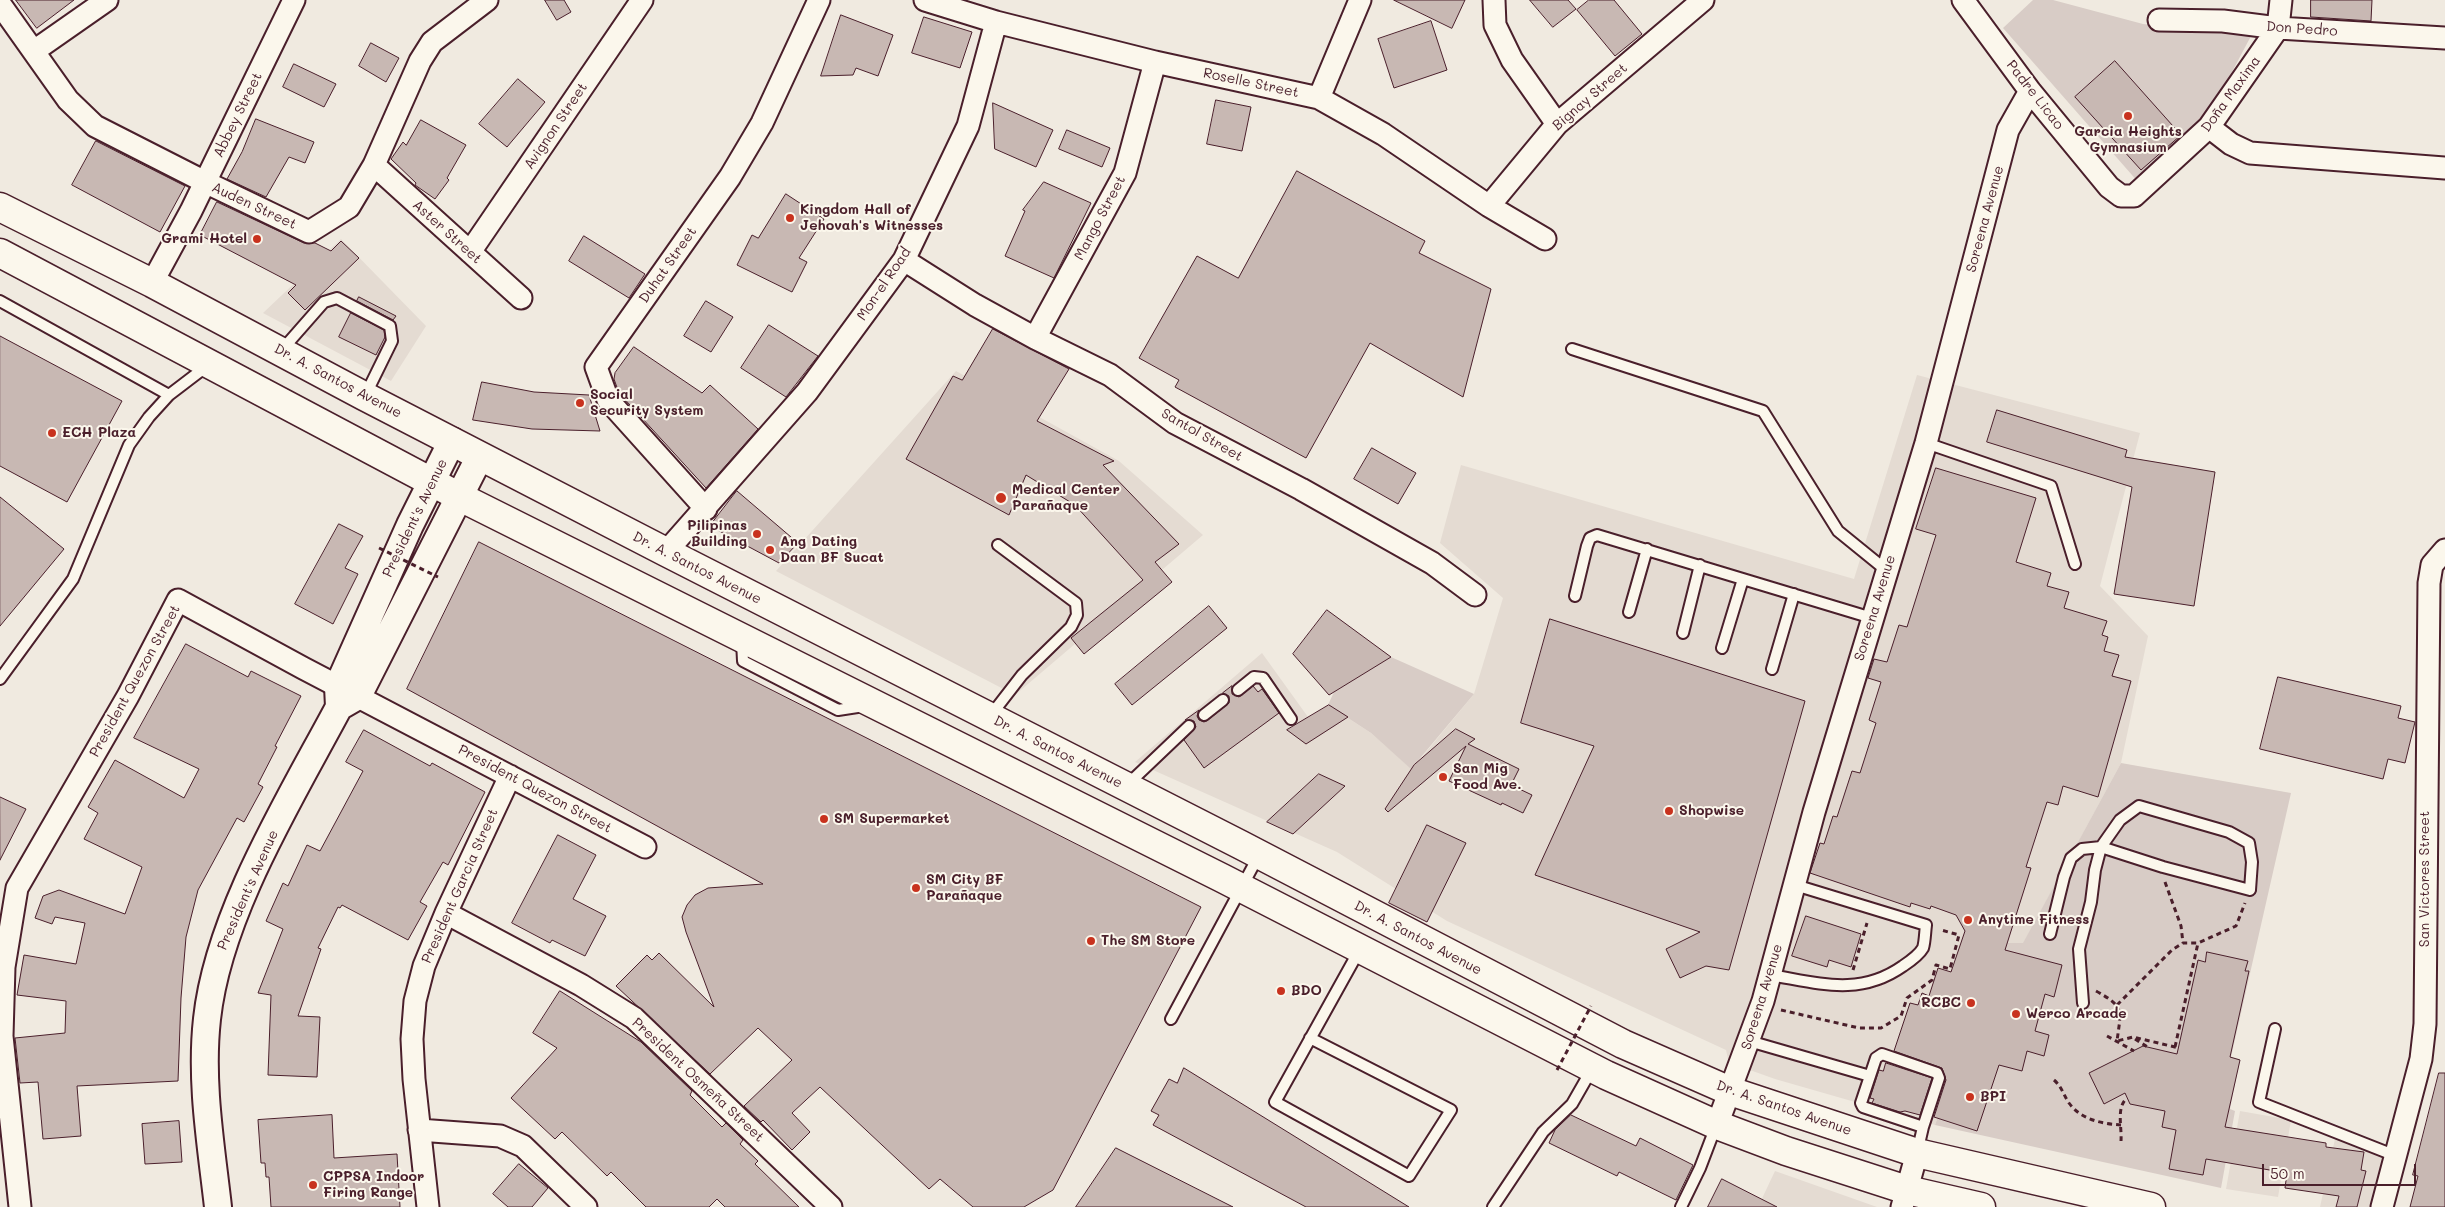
<!DOCTYPE html>
<meta charset="utf-8">
<style>
body{margin:0}
#map{position:relative;width:2445px;height:1207px;overflow:hidden;background:#f0eae0;font-family:Mali,sans-serif}
canvas{display:block}
.scale{position:absolute;left:2262px;top:1164px;width:154px;height:22px;box-sizing:border-box;border:2px solid #4a1f2b;border-top:0;padding-left:6px;font-size:15px;line-height:18px;white-space:nowrap;color:#4a1f2b;-webkit-text-stroke:4px #fbf7ec;paint-order:stroke}
</style>
<div id="map">
<canvas width="2445" height="1207"></canvas>
<div class="scale">50 m</div>
</div>
<script>
const context = document.querySelector('canvas').getContext('2d');
context.lineJoin = 'round';
function fillPath(path, color) {
  context.fillStyle = color;
  context.fill(path, 'evenodd');
}
function stroke(path, color, width, dash) {
  context.strokeStyle = color;
  context.lineWidth = width;
  context.lineCap = dash ? 'butt' : 'round';
  context.setLineDash(dash || []);
  context.stroke(path);
}
function write(font, color, halo, rows, align = 'center') {
  context.font = font + ' Mali,sans-serif';
  context.lineWidth = 4;
  context.setLineDash([]);
  context.textBaseline = 'middle';
  context.strokeStyle = halo;
  context.fillStyle = color;
  for (const [text, x, y, turn = 0] of rows) {
    context.save();
    context.translate(x, y);
    context.rotate((+turn || 0) * Math.PI / 180);
    context.textAlign = isNaN(turn) ? turn : align;
    if (halo) context.strokeText(text, 0, 0);
    context.fillText(text, 0, 0);
    context.restore();
  }
}
fillPath(new Path2D(`
 M341 239 426 326 391 381 263 313Z
 M956 371 1119 461 1203 535 1015 695 776 571Z
 M1917 375 2140 433 2100 586 2148 636 2121 763 2023 944 2000 943 1935 1125 1775 1079 1733 1064 1728 1059 1726 1050 1447 921 1337 852 1135 762 1262 653 1308 717 1328 705 1371 733 1412 769 1474 694 1503 598 1440 543 1461 465 1854 579Z
 M2240 1111 2291 1120 2278 1197 2226 1189Z
 M2335 1139 2390 1155 2377 1207H2320Z
 M1775 1171 1877 1207H1758Z`), '#e4dbd2');
fillPath(new Path2D(`
 M2033 0H2053L2143 24 2251 36 2207 119 2139 183 2003 28Z
 M1391 657 1474 694 1411 769 1371 733 1328 705 1334 692Z
 M2121 763 2291 793 2231 1057 2240 1059 2230 1109 2235 1111 2221 1188 1935 1125 2000 943H2023Z`), '#d8ccc6');
const building = new Path2D(`
 M16 0H74L37 28Z
 M545 0H564L571 12 557 20Z
 M1394 0H1465L1452 28Z
 M1530 0H1568L1576 9 1553 27Z
 M1589 0H1614L1642 34 1615 56 1577 10Z
 M2311 0H2372L2371 21 2311 17Z
 M841 15 893 35 878 76 856 68 853 75 821 76Z
 M924 17 972 32 960 68 912 53Z
 M1431 21 1447 70 1394 88 1378 39Z
 M371 43 399 58 386 82 359 66Z
 M2115 61 2181 135 2141 170 2075 97Z
 M294 64 336 84 324 107 283 87Z
 M518 79 545 102 507 147 479 124Z
 M1216 100 1251 107 1242 151 1207 144Z
 M993 103 1053 130 1036 167 995 149Z
 M256 119 314 142 305 163 289 157 266 197 227 179 242 152Z
 M421 120 466 145 447 178 449 180 435 199 415 185 416 183 391 159 403 142 406 145Z
 M1067 130 1110 148 1102 167 1059 149Z
 M96 141 185 186 160 232 72 185Z
 M1297 171 1425 241 1419 253 1491 289 1463 397 1370 343 1306 458 1175 387 1179 380 1139 358 1197 256 1238 278Z
 M1044 182 1091 203 1054 278 1005 256 1025 211 1023 210Z
 M786 194 824 219 799 258 807 262 792 292 737 265 752 235 758 238Z
 M217 202 304 243H315L331 251 341 241 359 258 305 310 288 293 296 285 200 235Z
 M584 236 645 274 629 298 569 261Z
 M359 297 396 316 393 320 357 301Z
 M706 301 733 317 711 352 684 336Z
 M351 313 384 330 385 337 376 355 339 337Z
 M769 325 818 356 786 397 741 368Z
 M993 329 1069 369 1037 421 1114 461 1103 465 1179 544 1155 562 1172 582 1084 654 1071 638 1143 580 1075 505 1026 475 1009 515 906 459 953 376 962 380Z
 M0 336 122 401 67 502 0 466Z
 M634 347 702 393 710 385 758 429 706 488 619 393 614 379 615 373Z
 M482 382 534 392 589 395 600 431 532 429 473 420Z
 M1997 410 2127 450 2125 457 2215 472 2194 606 2114 594 2132 487 1987 442Z
 M1372 448 1416 473 1398 504 1354 479Z
 M1936 468 2036 498 2016 562 2051 573 2047 586 2069 592 2064 608 2107 621 2102 635 2108 637 2104 651 2119 655 2112 676 2131 681 2098 797 2063 786 2058 805 2047 802 2026 867 2031 868 2005 950 2062 965 2054 997 2045 994 2035 1031 2049 1035 2044 1056 2027 1051 2022 1071 1999 1065 1977 1131 1934 1117 1946 1080 1942 1068 1894 1051 1910 1003 1918 1005 1922 993 1929 996 1938 968 1951 972 1965 931 1956 915 1931 906 1930 909 1911 903 1910 907 1810 873 1820 843 1824 844 1833 816 1837 817 1852 771 1860 773 1876 723 1869 720 1881 682 1868 678 1874 659 1887 662 1899 625 1907 627 1936 535 1916 529Z
 M737 491 798 543 779 563 710 526Z
 M0 497 64 549 0 626Z
 M339 524 363 536 345 568 358 574 333 624 295 604Z
 M479 542 1201 907 1053 1190 1024 1207H973L940 1179 929 1189 820 1087 792 1113 810 1132 792 1150 763 1120 761 1122 744 1106 792 1060 758 1028 710 1074 616 986 647 955 652 960 659 953 714 1007 686 932 682 917 687 905 695 895 708 888 763 884 407 689Z
 M1209 606 1227 628 1132 705 1115 684Z
 M1327 610 1391 657 1329 695 1293 654Z
 M1550 619 1805 701 1729 970 1706 966 1680 978 1666 949 1700 932 1535 875 1594 746 1521 723Z
 M186 644 248 677 251 671 301 696 275 746 277 747 258 784 263 787 244 822 237 818 198 890 186 937 181 998 178 1081 77 1086 81 1136 43 1139 38 1082 20 1083 15 1038 65 1033 66 1001 17 995 24 955 76 964 85 923 55 917 52 924 35 918 43 896 59 890 125 914 142 867 84 839 98 813 88 807 115 760 184 798 199 769 134 738Z
 M2278 677 2401 706 2398 718 2415 722 2405 763 2388 759 2383 779 2260 749Z
 M1232 686V694L1239 697 1253 686 1258 692 1262 689 1279 713 1204 768 1184 740 1196 727 1194 721 1185 720 1199 710 1197 716 1199 720 1204 722 1208 720 1229 703V696L1223 693Z
 M1329 705 1348 717 1306 744 1287 730Z
 M1456 729 1475 739 1468 744 1519 769 1511 785 1532 795 1523 813 1502 803 1501 805 1449 781 1466 746 1388 812 1385 809 1414 765Z
 M364 730 430 766 432 763 485 792 448 865 443 862 420 902 427 906 408 940 342 905 340 908 338 907 318 948 321 949 298 1016 320 1017 317 1077 268 1075 271 995 258 993 283 929 266 921 283 883 288 886 307 845 320 851 363 771 346 762Z
 M1319 774 1345 786 1293 834 1267 822Z
 M0 797 26 809 0 860Z
 M1427 825 1466 843 1427 922 1389 903Z
 M558 835 596 855 573 899 606 916 585 956 552 940 550 943 512 923Z
 M1806 916 1861 934 1851 967 1829 960 1827 967 1792 956Z
 M2207 952 2248 961 2245 971H2249L2230 1057 2240 1060 2225 1127 2326 1143V1147L2364 1152 2361 1170 2366 1171 2357 1207H2336L2339 1196 2285 1188 2287 1173 2206 1159 2203 1175 2169 1169 2176 1130 2162 1127 2165 1111 2130 1104 2125 1093 2104 1104 2089 1073 2143 1046 2177 1054 2198 960 2205 962Z
 M560 991 641 1042 692 1091 690 1095 722 1127 726 1123 743 1140 740 1144 758 1161 755 1164 799 1207H725L717 1199 709 1207H646L611 1172 607 1176 562 1132 555 1139 511 1098 557 1048 533 1033Z
 M1886 1063 1932 1078 1920 1115 1905 1111 1900 1112 1872 1103 1874 1099 1870 1098 1879 1070 1883 1071Z
 M1184 1068 1409 1207H1306L1153 1125 1159 1115 1151 1111 1169 1079 1177 1083Z
 M2439 1073H2445V1207H2410L2418 1176 2413 1175Z
 M332 1115 334 1158 397 1154 400 1207H271L269 1177H266L265 1163H261L258 1120Z
 M1571 1115 1636 1146 1640 1138 1693 1165 1676 1200 1619 1172 1617 1176 1549 1143 1555 1130Z
 M179 1121 182 1162 145 1164 142 1124Z
 M1116 1148 1233 1207H1076Z
 M519 1164 548 1188 532 1207H508L493 1194Z
 M1722 1179 1777 1207H1708Z`);
fillPath(building, '#c8b8b3');
stroke(building, '#4a1f2b', 1);
const service = new Path2D(`
 M0 301 169 395
 M1572 349 1763 411 1838 531 1886 570
 M281 351 324 302 337 298 390 326 392 341 365 396
 M1926 443 2051 486 2075 564
 M1575 596 1587 546 1590 538 1597 535 1872 618
 M1629 612 1647 549
 M1683 633 1700 565
 M742 641 743 661 838 710 864 706
 M1722 648 1743 579
 M1772 669 1794 594
 M0 679 73 579 129 445 149 417 169 395 207 366
 M1238 690 1254 677 1263 678 1291 719
 M991 715 1022 675 1071 627 1077 615 1076 603 998 545
 M1204 715 1223 700
 M1126 786 1189 726
 M2050 934 2064 877 2071 858 2082 849 2101 847 2163 867 2250 890 2252 862 2249 843 2229 832 2139 806 2120 820 2101 847 2095 870 2091 902 2079 949 2083 1003
 M1770 975C1819 983 1859 997 1903 966 1909 962 1919 955 1923 948 1925 942 1925 932 1926 925L1795 885
 M1171 1019 1259 855
 M2275 1029 2259 1102 2396 1156
 M1310 1038 1451 1110 1409 1176 1275 1102 1360 949
 M1749 1041 1870 1076
 M1917 1153 1923 1127 1939 1078 1937 1073 1882 1054 1876 1058 1861 1103 1863 1107 1923 1127
 M1493 1207 1543 1132 1572 1104 1592 1069
 M1681 1207 1700 1168 1716 1126`);
const minor = new Path2D(`
 M925 0 996 22 1155 62 1319 98 1383 134 1489 206 1545 239
 M1494 0 1495 25 1512 60 1557 124
 M1963 0 2030 91 2109 187 2121 196H2134L2209 127 2278 28 2281 0
 M0 4 68 100 95 126 205 182 309 232 349 207 374 165 420 61 432 42 487 0
 M2159 20 2223 21 2278 28 2445 38
 M34 51 107 0
 M1319 98 1360 0
 M2209 127 2231 144 2250 153 2445 168
 M374 165 521 298
 M1489 206 1557 124 1703 0
 M470 252 642 0
 M904 260 975 305 1035 338 1110 375 1175 423 1301 489 1432 563 1475 595
 M152 283 191 211 294 0
 M1035 338 1125 173 1155 62
 M706 509 608 400 596 367 730 177 762 123 819 0
 M666 552 807 392 904 260 968 126 996 22
 M446 913 581 985 634 1018 831 1207
 M1717 1125 1763 1001 1814 812 1926 443 2008 130 2030 91
 M419 1130 500 1136 523 1146 586 1207
 M20 1207 2 1036 4 967 17 888 128 696 178 600 303 668 645 847
 M428 1207 414 1079 412 1039 415 1001 424 966 446 913 510 776
 M1902 1207 1917 1153
 M2382 1207 2421 1059 2425 1024 2429 583 2432 565 2445 550`);
const tertiary = new Path2D(`
 M339 707 338 686 410 525 452 441
 M218 1207C211 1145 200 1082 207 1019 218 915 290 799 339 707L358 696 480 456`);
const primary = new Path2D(`
 M0 207 152 283 364 396 666 552 1241 845 1623 1044 1730 1091 1917 1153 2151 1207
 M0 253 460 497 1222 878 1606 1075 1717 1125 1786 1151 1907 1190 1981 1207`);
stroke(service, '#4a1f2b', 14);
stroke(minor, '#4a1f2b', 25);
stroke(tertiary, '#4a1f2b', 30);
stroke(primary, '#4a1f2b', 31);
stroke(new Path2D(`
 M2165 882 2181 926 2183 943
 M1853 970 1867 923
 M2096 991C2125 1007 2121 1010 2117 1041L2133 1037 2179 1048
 M2117 1005 2172 950 2183 943H2198L2236 926 2245 903
 M1781 1010 1859 1028H1881L1901 1016 1907 998 1932 980 1936 965 1950 969 1959 935 1941 930
 M2107 1036 2134 1051
 M2135 1039 2149 1048
 M2175 1047 2198 943
 M2054 1080C2062 1087 2063 1094 2069 1103 2081 1120 2103 1124 2122 1125
 M2121 1141C2122 1127 2116 1107 2127 1098`), '#4a1f2b', 3, [5, 4]);
stroke(service, '#fbf7ec', 10);
stroke(minor, '#fbf7ec', 21);
stroke(tertiary, '#fbf7ec', 26);
stroke(primary, '#fbf7ec', 28);
stroke(new Path2D(`
 M379 548 438 577
 M1557 1070 1591 1006`), '#4a1f2b', 3, [5, 4]);
for (const [x, y, r, color] of [
 [2128,116,5,"#c8321e"],
 [790,218,5,"#c8321e"],
 [257,239,5,"#c8321e"],
 [580,403,5,"#c8321e"],
 [52,433,5,"#c8321e"],
 [1001,498,6,"#c8321e"],
 [757,534,5,"#c8321e"],
 [770,550,5,"#c8321e"],
 [1443,777,5,"#c8321e"],
 [1669,811,5,"#c8321e"],
 [824,819,5,"#c8321e"],
 [916,888,5,"#c8321e"],
 [1968,920,5,"#c8321e"],
 [1091,941,5,"#c8321e"],
 [1281,991,5,"#c8321e"],
 [1971,1003,5,"#c8321e"],
 [2016,1014,5,"#c8321e"],
 [1970,1097,5,"#c8321e"],
 [313,1185,5,"#c8321e"]
]) {
  const dot = new Path2D();
  dot.arc(x, y, r, 0, 2 * Math.PI);
  context.fillStyle = color;
  context.fill(dot);
  stroke(dot, '#fbf7ec', 2);
}
write('14px', '#4a1f2b', '#fbf7ec', [
 ["Don Pedro",2302,29,4],
 ["Roselle Street",1251,83,12],
 ["Doña Maxima",2231,94,-54],
 ["Padre Licao",2035,95,52],
 ["Bignay Street",1590,97,-41],
 ["Abbey Street",238,115,-64],
 ["Avignon Street",556,126,-56],
 ["Auden Street",254,206,25],
 ["Mango Street",1100,218,-62],
 ["Soreena Avenue",1985,219,-75],
 ["Aster Street",447,232,42],
 ["Duhat Street",668,265,-55],
 ["Mon-el Road",884,284,-56],
 ["Dr. A. Santos Avenue",338,381,28],
 ["Santol Street",1202,435,30],
 ["President's Avenue",415,518,-64],
 ["Dr. A. Santos Avenue",697,568,27],
 ["Soreena Avenue",1875,608,-73],
 ["President Quezon Street",135,681,-61],
 ["Dr. A. Santos Avenue",1058,752,27],
 ["President Quezon Street",535,789,28],
 ["San Victores Street",2425,879,-90],
 ["President Garcia Street",460,886,-66],
 ["President's Avenue",248,890,-66],
 ["Dr. A. Santos Avenue",1418,938,28],
 ["Soreena Avenue",1762,997,-73],
 ["President Osmeña Street",698,1080,43],
 ["Dr. A. Santos Avenue",1784,1108,19]
]);
write('bold 14px', '#4a1f2b', '#fbf7ec', [
 ["Garcia Heights",2128,132,"center"],
 ["Gymnasium",2128,148,"center"],
 ["Kingdom Hall of",800,210],
 ["Jehovah's Witnesses",800,226],
 ["Grami Hotel",247,239,"right"],
 ["Social",590,395],
 ["Security System",590,411],
 ["ECH Plaza",62,433],
 ["Medical Center",1012,490],
 ["Parañaque",1012,506],
 ["Pilipinas",747,526,"right"],
 ["Building",747,542,"right"],
 ["Ang Dating",780,542],
 ["Daan BF Sucat",780,558],
 ["San Mig",1453,769],
 ["Food Ave.",1453,785],
 ["Shopwise",1679,811],
 ["SM Supermarket",834,819],
 ["SM City BF",926,880],
 ["Parañaque",926,896],
 ["Anytime Fitness",1978,920],
 ["The SM Store",1101,941],
 ["BDO",1291,991],
 ["RCBC",1961,1003,"right"],
 ["Werco Arcade",2026,1014],
 ["BPI",1980,1097],
 ["CPPSA Indoor",323,1177],
 ["Firing Range",323,1193]
], 'left');
</script>
